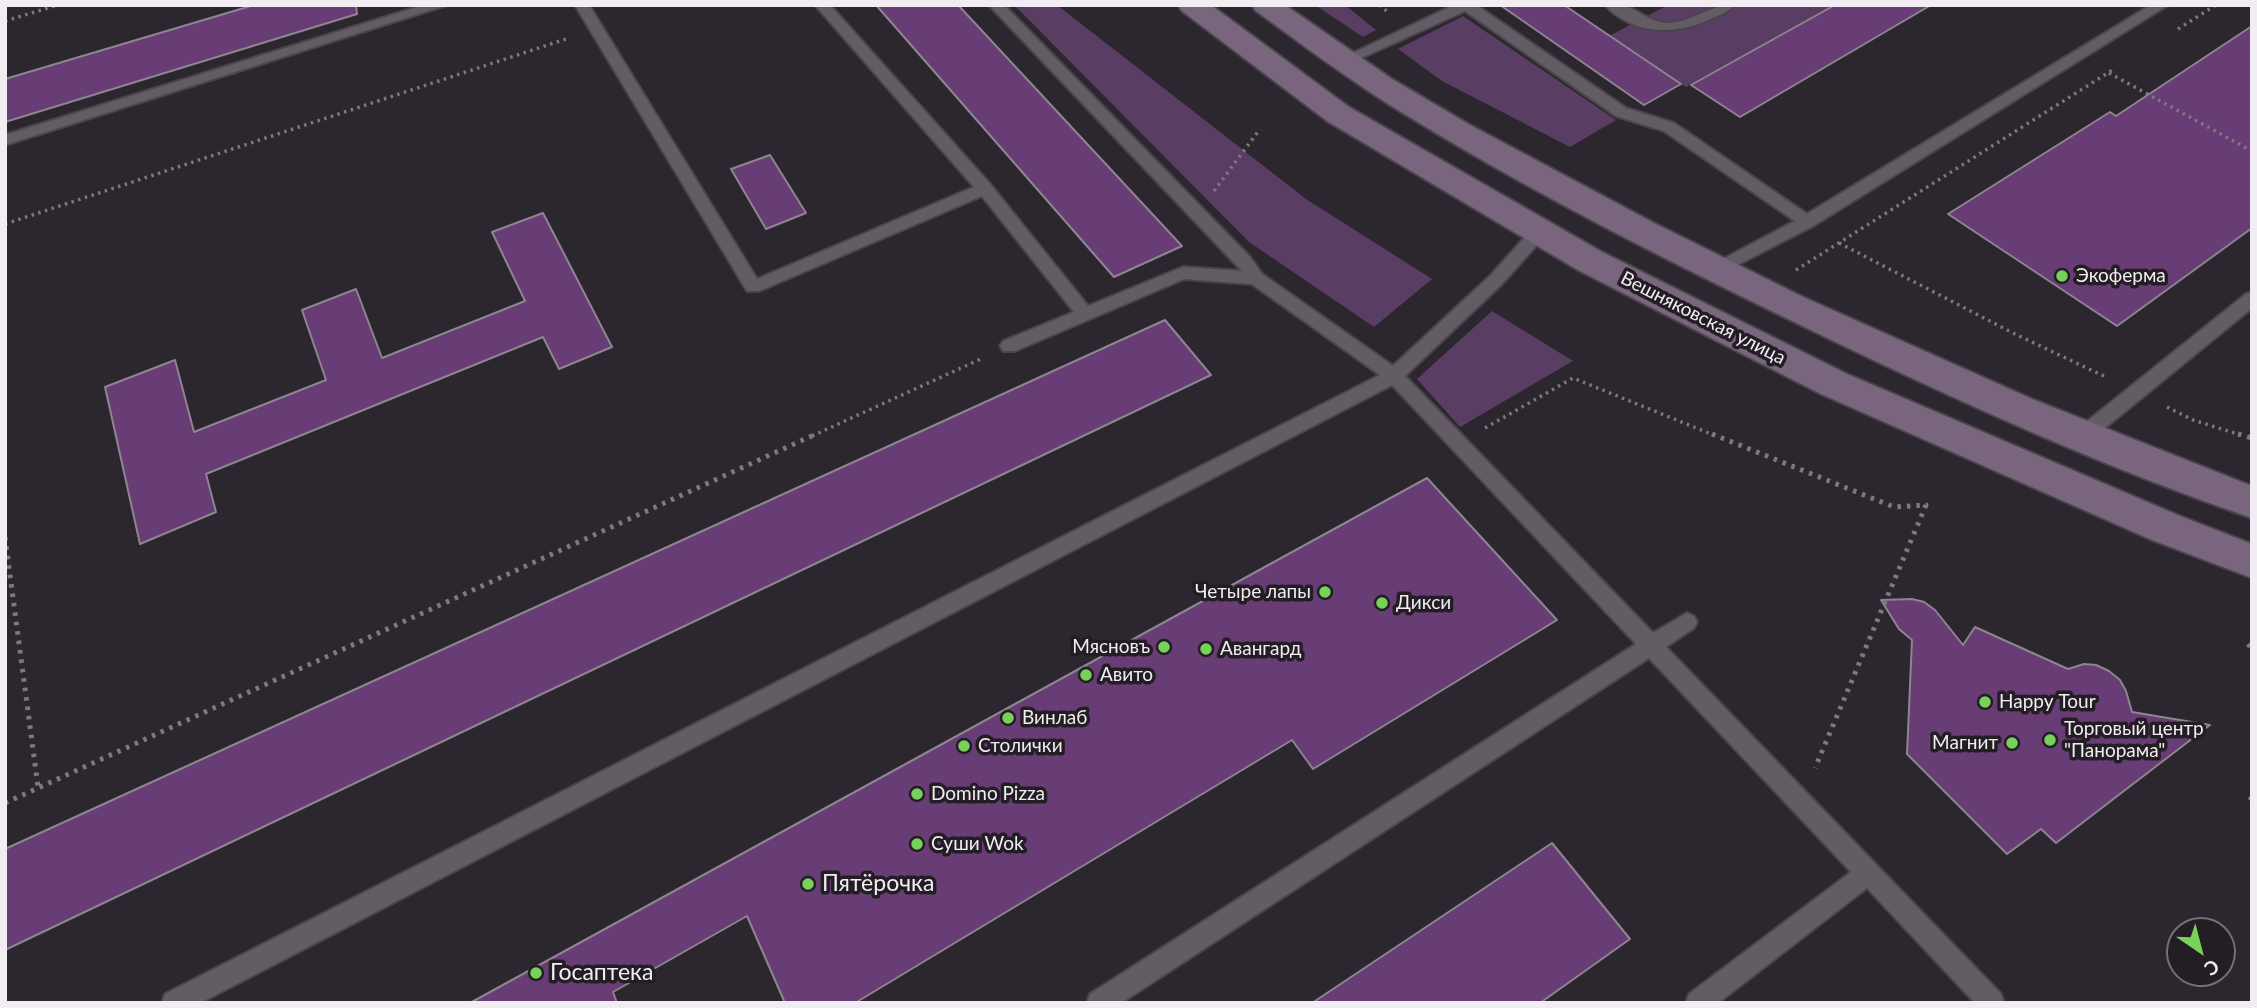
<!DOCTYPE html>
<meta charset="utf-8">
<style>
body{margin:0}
#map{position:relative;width:2257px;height:1008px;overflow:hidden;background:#2c262e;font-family:Lato,sans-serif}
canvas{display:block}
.frame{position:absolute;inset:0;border:7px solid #f1edf2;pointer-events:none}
.north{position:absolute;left:2166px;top:917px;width:70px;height:70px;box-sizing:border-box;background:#231d24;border:2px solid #757076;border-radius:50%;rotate:145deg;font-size:19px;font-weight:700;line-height:28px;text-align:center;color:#f1edf2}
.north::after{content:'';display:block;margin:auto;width:24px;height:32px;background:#78d158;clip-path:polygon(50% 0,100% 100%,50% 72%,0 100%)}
</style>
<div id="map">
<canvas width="2257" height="1008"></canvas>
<div class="frame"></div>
<div class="north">С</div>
</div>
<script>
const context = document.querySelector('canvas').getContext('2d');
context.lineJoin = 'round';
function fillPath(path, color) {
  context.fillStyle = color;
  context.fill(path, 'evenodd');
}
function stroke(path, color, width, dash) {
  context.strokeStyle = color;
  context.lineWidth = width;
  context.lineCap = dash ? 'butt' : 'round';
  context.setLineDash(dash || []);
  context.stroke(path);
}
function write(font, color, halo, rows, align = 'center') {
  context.font = font + ' Lato,sans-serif';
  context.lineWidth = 7;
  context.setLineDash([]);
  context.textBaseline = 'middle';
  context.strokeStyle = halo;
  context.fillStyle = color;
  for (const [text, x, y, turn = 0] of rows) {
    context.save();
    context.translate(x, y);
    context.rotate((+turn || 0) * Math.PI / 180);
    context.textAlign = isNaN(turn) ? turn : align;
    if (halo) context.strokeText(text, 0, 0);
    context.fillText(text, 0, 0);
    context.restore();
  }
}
fillPath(new Path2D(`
 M1014 5H1057L1306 199 1432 279 1374 327 1249 242Z
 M1315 5H1345L1376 30 1363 37Z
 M1668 5H1835L1686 87 1609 36Z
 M1463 16 1616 120 1570 147 1442 81 1398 49Z
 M1492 311 1573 361 1460 427 1417 379Z`), '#5a3d63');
const building = new Path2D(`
 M254 5H356L357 14 5 122V79Z
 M876 5H958L1182 246 1114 277Z
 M1500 5H1564L1681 84 1644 105Z
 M1835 5H1931L1740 117 1691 85Z
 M2252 26V228L2117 326 1948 214 2110 112 2116 116Z
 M770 155 806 213 766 229 731 169Z
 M543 213 612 347 559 369 543 337 206 474 216 512 140 544 105 387 175 360 194 432 326 380 302 310 356 289 382 358 525 301 492 232Z
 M1165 320 1211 375 5 950V849Z
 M1427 478 1557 620 1313 769 1292 740 855 1003H785L747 916 613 992 617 1003H470Z
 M1912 599 1924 602 1935 610 1963 645 1975 627 2068 669 2084 664 2096 665 2109 671 2120 680 2126 691 2132 712 2210 725 2056 843 2041 829 2007 854 1907 754 1912 640 1899 629 1881 600Z
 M1552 843 1630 939 1540 1003H1312Z`);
fillPath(building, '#683c74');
stroke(building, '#8d858f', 2);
const service = new Path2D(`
 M424 5H447L5 145V135Z
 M575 5H589L757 279 974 187 815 5H830L991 185 1088 306 1183 267 1242 271 989 5H1004L1250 257 1262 274 1393 366 1490 276 1533 228H1545L1547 232 1545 236 1502 284 1405 376 1653 633 1687 613 1694 616 1697 622 1694 628 1666 647 2001 994 2004 1003H1975L1867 888 1718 1003H1686L1689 994 1851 872 1649 658 1121 1003H1087L1090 994 1636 644 1392 385 200 1003H162L165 994 1380 375 1252 284 1184 279 1015 351H1003L1000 346 1003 341 1074 312 982 196 759 291H747Z
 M1454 5H1476L1626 108 1674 123 1807 214 2151 5H2168L1813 226 1716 276 1710 274 1708 270 1710 266 1795 221 1664 131 1616 116 1465 11 1348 64 1343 66 1336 61Z
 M1605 5C1610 5 1617 4 1622 5 1638 9 1649 22 1667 23 1692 23 1707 5 1735 5 1729 11 1720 15 1711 19 1676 35 1634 36 1605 5Z
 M2252 292V308L2089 441 2082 443 2075 441 2073 436 2075 431 2246 294Z`);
const secondary = new Path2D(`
 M1178 5H1211L1349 107 1602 252 1847 374 2180 516 2252 544V578L2152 540 1821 394 1578 270 1327 121 1182 11Z
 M1252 5H1285L1392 79 1470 125 1654 223 1803 297 2032 399 2252 486V518C2103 467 1958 401 1817 333 1672 263 1526 190 1390 105 1344 76 1300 43 1256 11Z`);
stroke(service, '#4a444b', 4);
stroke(secondary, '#4a444b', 4);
stroke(new Path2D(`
 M1379 5 1388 12
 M5 21 58 5
 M2178 29 2216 5
 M2109 73 2252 151
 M1214 191 1260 129
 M5 224 569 38
 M1839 243 2015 334 2106 377
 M1796 270 2114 69
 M2167 407 2193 420 2244 436
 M1485 428 1573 378 1716 436
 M812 436 983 358`), '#7e787f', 3.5, [2.5, 4.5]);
stroke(new Path2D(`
 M1712 434 1894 507 1926 505 1815 768
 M2238 434 2252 438
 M5 537 38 787
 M2248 644 2252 649
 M2249 797 2252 799
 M5 803 816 434`), '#7e787f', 5, [3.5, 6]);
fillPath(service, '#635c65');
fillPath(secondary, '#79667e');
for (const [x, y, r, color] of [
 [2062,276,7,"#78d158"],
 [1325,592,7,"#78d158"],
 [1382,603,7,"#78d158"],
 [1164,647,7,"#78d158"],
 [1206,649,7,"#78d158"],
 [1086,675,7,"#78d158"],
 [1985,702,7,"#78d158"],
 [1008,718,7,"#78d158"],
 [2050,740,7,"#78d158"],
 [2012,743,7,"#78d158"],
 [964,746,7,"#78d158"],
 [917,794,7,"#78d158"],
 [917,844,7,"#78d158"],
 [808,884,7,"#78d158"],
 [536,973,7,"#78d158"]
]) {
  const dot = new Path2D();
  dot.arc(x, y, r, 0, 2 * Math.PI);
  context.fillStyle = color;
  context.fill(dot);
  stroke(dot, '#231d24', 2.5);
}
write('19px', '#f1edf2', '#231d24', [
 ["Экоферма",2076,276],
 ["Четыре лапы",1311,592,"right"],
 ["Дикси",1396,603],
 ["Мясновъ",1150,647,"right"],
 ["Авангард",1220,649],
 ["Авито",1100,675],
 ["Happy Tour",1999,702],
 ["Винлаб",1022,718],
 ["Торговый центр",2064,729],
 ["\"Панорама\"",2064,751],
 ["Магнит",1998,743,"right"],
 ["Столички",978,746],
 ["Domino Pizza",931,794],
 ["Суши Wok",931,844]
], 'left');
write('19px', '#f1edf2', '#231d24', [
 ["Вешняковская улица",1703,318,27]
]);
write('23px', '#f1edf2', '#231d24', [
 ["Пятёрочка",822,884],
 ["Госаптека",550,973]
], 'left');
</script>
